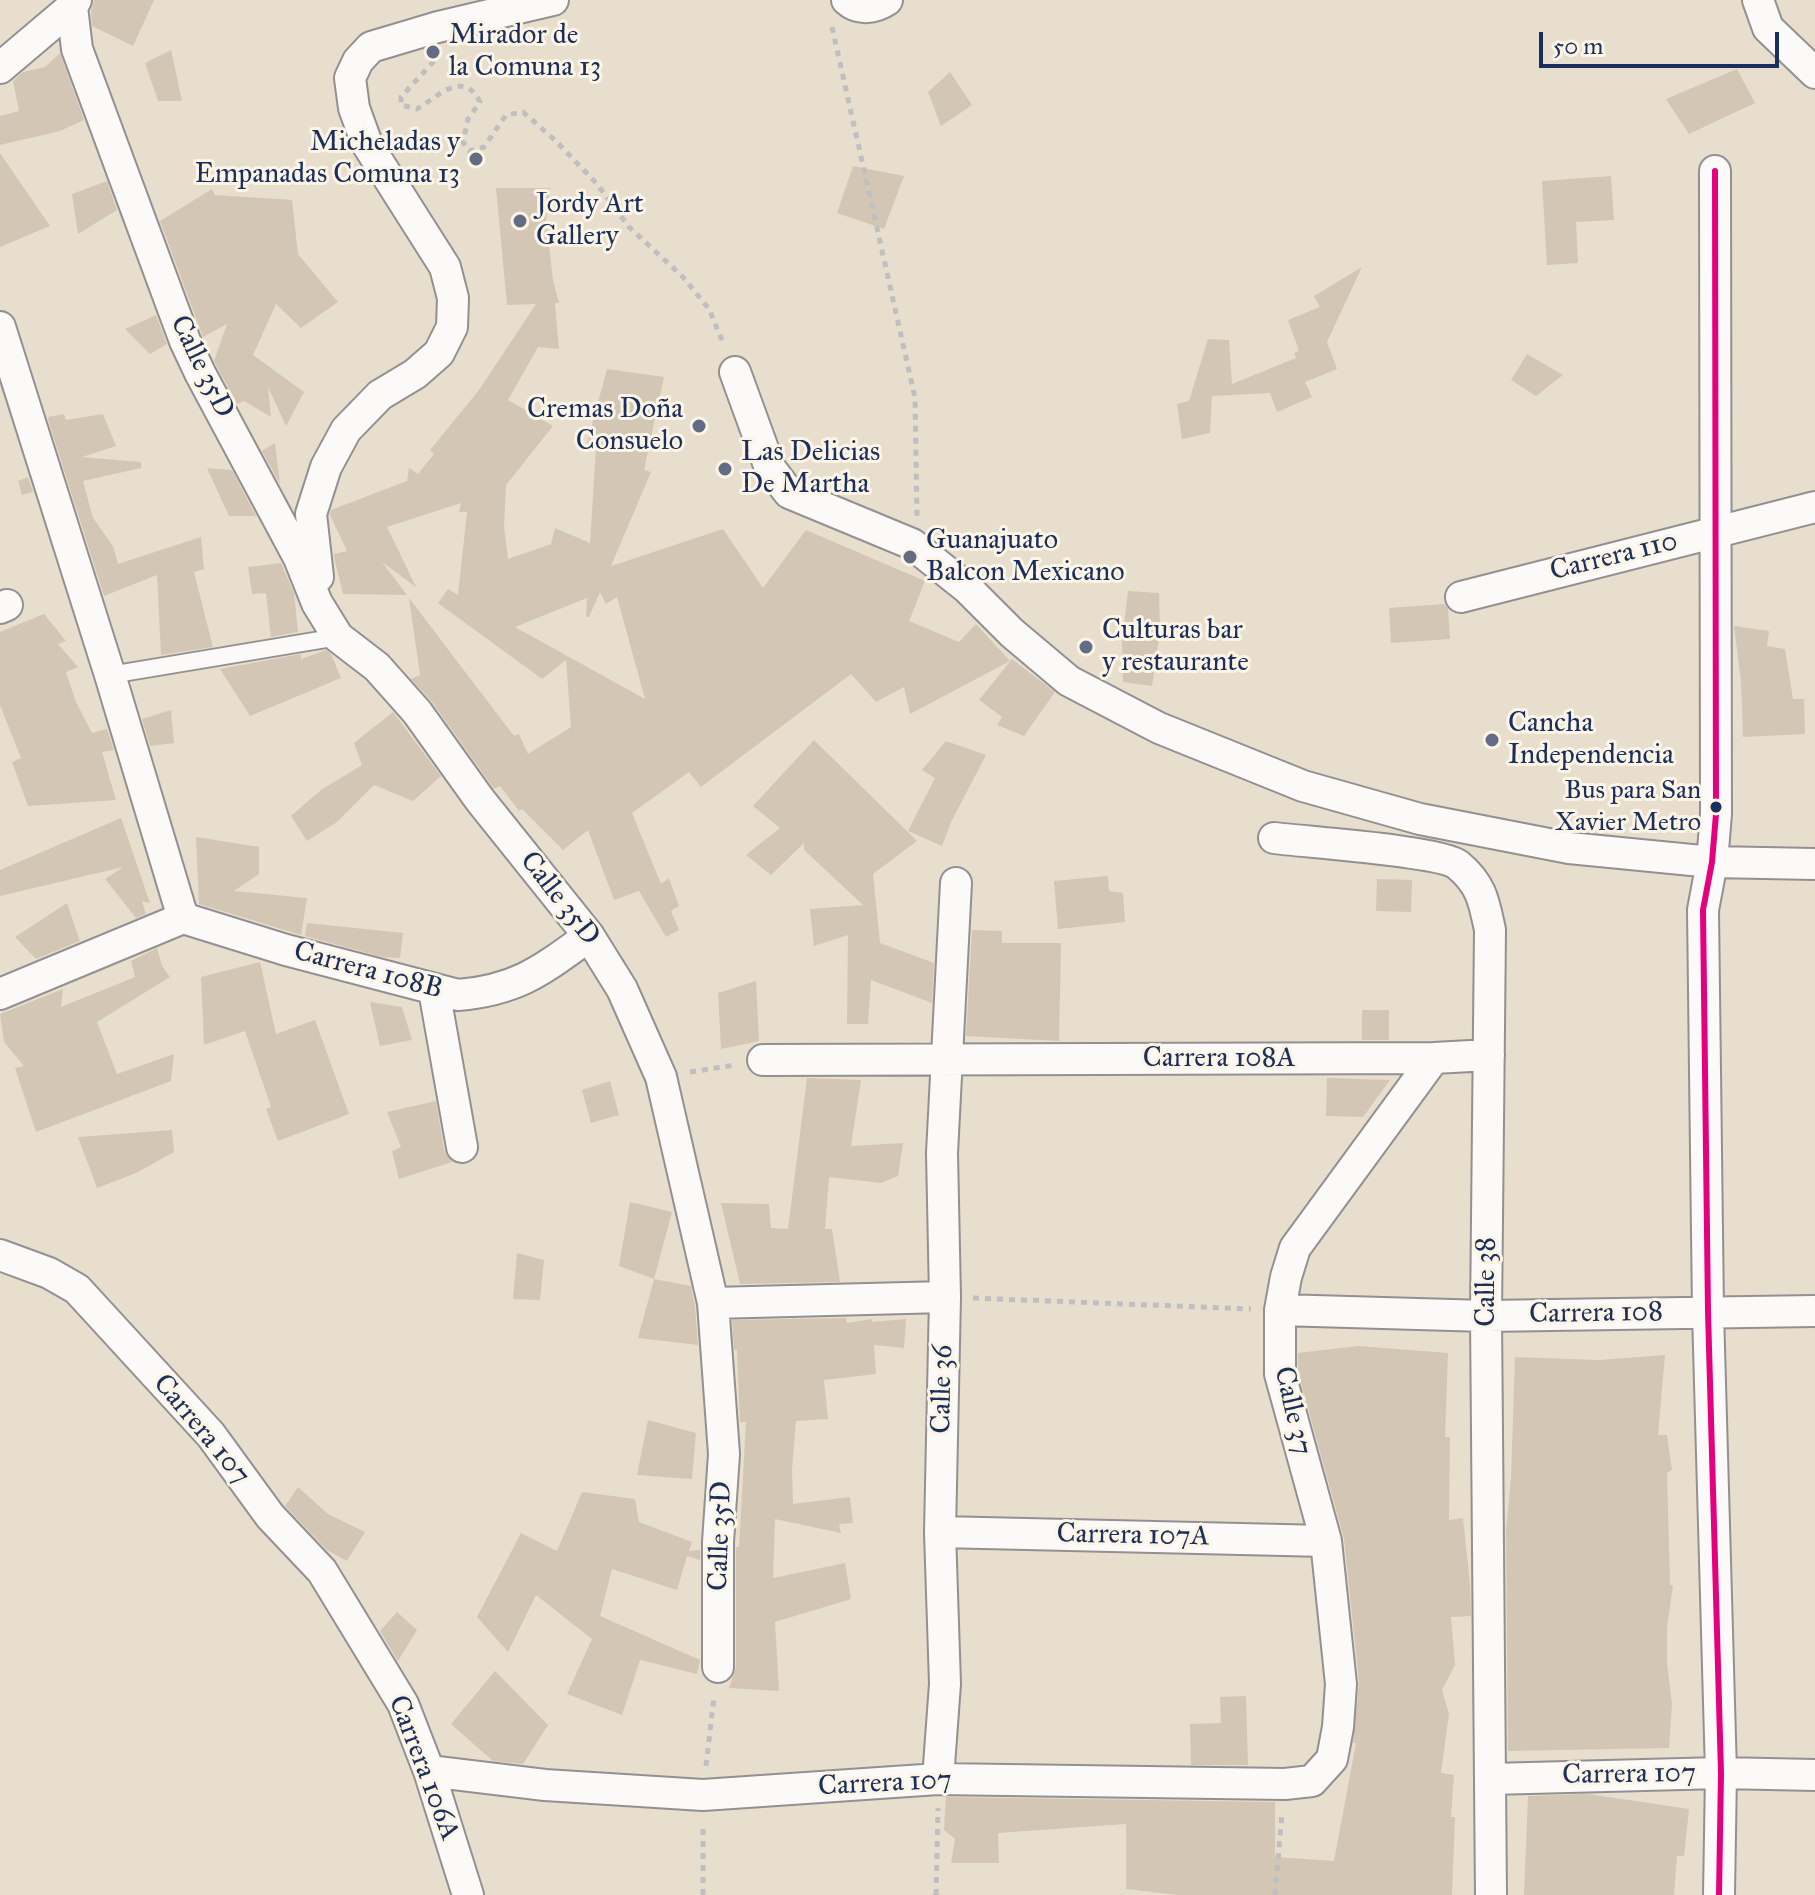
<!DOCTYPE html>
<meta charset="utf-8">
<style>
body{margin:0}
#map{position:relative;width:1815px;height:1895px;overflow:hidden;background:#e8dece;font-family:"IM FELL Great Primer",serif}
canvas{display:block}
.scale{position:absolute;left:1539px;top:32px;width:240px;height:36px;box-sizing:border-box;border:4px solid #1b2f5e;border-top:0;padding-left:10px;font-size:24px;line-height:28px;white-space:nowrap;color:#1b2f5e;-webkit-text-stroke:6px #fcf5e5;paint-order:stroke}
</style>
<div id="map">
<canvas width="1815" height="1895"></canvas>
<div class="scale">50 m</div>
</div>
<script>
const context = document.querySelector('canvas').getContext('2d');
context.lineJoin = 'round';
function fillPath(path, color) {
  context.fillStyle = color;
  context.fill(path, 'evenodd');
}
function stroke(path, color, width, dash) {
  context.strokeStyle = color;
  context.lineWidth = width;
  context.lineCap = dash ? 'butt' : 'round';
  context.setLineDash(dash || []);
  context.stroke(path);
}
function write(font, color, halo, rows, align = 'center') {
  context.font = font + ' "IM FELL Great Primer",serif';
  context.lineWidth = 6;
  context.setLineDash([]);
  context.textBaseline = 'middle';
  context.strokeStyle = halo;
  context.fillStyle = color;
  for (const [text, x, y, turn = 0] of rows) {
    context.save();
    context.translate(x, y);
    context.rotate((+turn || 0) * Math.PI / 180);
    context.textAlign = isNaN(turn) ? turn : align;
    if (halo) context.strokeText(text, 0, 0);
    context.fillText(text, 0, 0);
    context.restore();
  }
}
fillPath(new Path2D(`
 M94 0H154L133 46 92 26 91 11Z
 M171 50 182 101H158L145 63Z
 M60 53 84 120 60 131 0 145V116L19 111 13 81 23 72 45 67Z
 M1737 69 1755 103 1689 134 1666 99Z
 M950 72 972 105 941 126 928 92Z
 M0 153 50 226 0 247Z
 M853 166 904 176 884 229 837 213Z
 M1611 176 1614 220 1576 222 1578 263 1547 265 1542 181Z
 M107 181 117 210 78 234 72 194Z
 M496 188H550L546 219 553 280 559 303H555L559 349 538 347 508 400 553 426 506 485 504 527 508 559 551 544 555 528 590 543 596 449 586 447 607 369 664 377 644 470 651 472 611 566 723 529 763 588 806 530 925 581 909 621 959 642 976 624 1010 661 910 714 904 687 876 702 851 674 701 787 689 772 632 813 661 884 669 878 679 906 671 911 679 930 666 937 639 891 614 900 588 830 563 850 522 809 519 811 500 786 494 789 432 702 411 679 420 675 409 598 514 736 519 734 528 754 571 727 566 660 542 679 438 603 448 589 458 595 467 512H459L461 503 387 527 416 587 382 562 407 595 343 594 334 557V554L347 551 330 515 331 510 407 481 409 468 418 474 434 454 430 450 479 390 536 304 507 305ZM600 592 606 604 617 597 645 699 515 627 587 598 586 617H589Z
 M212 189 215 195 292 200 298 254 338 302 301 328 276 304 253 355 304 392 286 426 268 387 271 417 244 401 237 404 214 361 227 324 203 337 160 221Z
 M1362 267 1327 342 1337 369 1305 382 1312 397 1277 412 1270 393 1212 396 1210 433 1182 439 1177 404 1189 401 1208 339 1229 340 1232 384 1296 358 1294 353 1299 351 1288 320 1320 307 1314 296Z
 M156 315 167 344 150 354 125 329Z
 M1527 354 1563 375 1536 396 1511 380Z
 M64 414 66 420 103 414 116 446 82 457 141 462V468L83 481 93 518 113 546 118 564 201 537 204 569 194 572 213 647 161 655 157 575 104 596 49 423 48 417Z
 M275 443 280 484 262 451Z
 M207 468 232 470 256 516H229Z
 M28 477 33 492 22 495 18 481Z
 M281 563 294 593 298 632 271 637 266 593 252 594 248 567Z
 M1128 591 1159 593 1160 631 1152 686 1123 682 1122 642Z
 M1445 604 1448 609 1450 639 1391 643 1389 608Z
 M44 614 66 641 58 644 78 667 66 672 76 702 92 733 107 729 114 750 102 752 116 800 28 806 12 762 21 758 0 705V632Z
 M1734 626 1769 631 1767 646 1785 649 1793 699H1804L1805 734 1743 737 1741 681Z
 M326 650 331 654 341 678 250 716 220 669 301 654V659Z
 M1012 659 1055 692 1024 736 997 725 1002 717 979 700Z
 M171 710 174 743 150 746 142 719Z
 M393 712 441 776 413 801 374 785 337 822 307 841 291 816 321 790 362 765 354 743Z
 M814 740 917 841 873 874 880 943 934 963 932 1003 871 980 868 1024H847L848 935 814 946 810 909 863 905 804 850V843L771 875 746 855 780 828 753 806Z
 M946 741 986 755 951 822 942 846 908 831 935 778 922 770Z
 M121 818 150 903 142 901 146 914 136 918 105 879 123 867 0 896V870Z
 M196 837 259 847V874L234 891 307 898 301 935 199 904Z
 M1108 876 1109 891 1123 893 1125 922 1058 929 1054 881Z
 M1377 879 1412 880 1411 912 1376 911Z
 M67 903 80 941 36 959 15 937Z
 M307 923 403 933 400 958 382 957 305 936Z
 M972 930 1002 931V943H1061L1059 1041 966 1036Z
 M157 948 162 966 170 977 97 1022 117 1074 174 1054 171 1081 36 1132 15 1068 24 1066 4 1042 0 1014 63 989 61 1007 135 977 131 961Z
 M260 962 276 1034 315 1020 349 1114 278 1141 266 1109 271 1107 245 1031 204 1045 201 977Z
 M756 981 759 1041 721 1049 718 993Z
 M370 1002 402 1007 412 1040 380 1046Z
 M1362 1010H1389V1040H1362Z
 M807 1078 861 1080 851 1146 903 1143 898 1176 881 1183 829 1177 825 1229H832L840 1282 740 1284 721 1203 769 1204 771 1228 788 1229Z
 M1327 1078 1390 1080 1363 1117 1326 1116Z
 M610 1081 619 1115 591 1123 582 1090Z
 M436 1101 444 1150 452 1162 399 1179 392 1151 401 1147 387 1112Z
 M172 1130 174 1152 136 1173 97 1188 78 1137Z
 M630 1202 672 1212 654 1279 619 1266Z
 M517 1253 544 1260 540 1300 513 1299Z
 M654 1279 691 1286 695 1306 698 1345 638 1338Z
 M846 1318 847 1323 872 1319V1322L906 1319 904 1348 874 1345 876 1374 824 1380 828 1419 796 1421 792 1470 793 1504 850 1497 853 1523 839 1524 841 1533 775 1519 773 1578 845 1563 851 1599 775 1622 779 1691 729 1688 736 1667V1547H739L746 1422H740L737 1350H734L732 1320Z
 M1358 1346 1448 1353 1445 1437H1450L1449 1520 1463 1518 1470 1584 1471 1616 1451 1617 1455 1665 1442 1690 1449 1714 1441 1773 1454 1775 1451 1817H1455L1452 1895H1178L1126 1889V1824L998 1833 999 1863H951L955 1839 944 1830 946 1797 1275 1802V1857L1334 1861 1356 1743H1353L1359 1682 1344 1539 1298 1372V1353Z
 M1665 1355 1658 1435H1667L1672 1470 1667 1473 1670 1585H1673L1667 1627V1663L1672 1704 1669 1748 1508 1751 1506 1531 1511 1478 1515 1357 1599 1360Z
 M648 1420 696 1433 692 1479 637 1475Z
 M298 1487 328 1514 365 1532 347 1561 327 1550 285 1506Z
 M582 1492 635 1499 639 1522 692 1542 689 1551 700 1550V1560L687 1556 677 1590 612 1569 600 1616 700 1660 697 1674 640 1660 622 1715 567 1694 592 1639 536 1595 508 1652 477 1617 521 1533 557 1551Z
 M397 1612 417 1630 398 1661 380 1631Z
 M495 1671 548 1725 523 1764 493 1761 451 1724Z
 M1246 1696 1248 1765H1191L1190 1724 1221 1723 1220 1697Z
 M1588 1794 1689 1809 1684 1856H1677L1674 1895H1524L1528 1796Z`), '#d3c6b5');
const lane = new Path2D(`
 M110 675 338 637`);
const street = new Path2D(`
 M847 0C859 11 875 8 887 0
 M1758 0 1768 28 1815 73
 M72 7 77 49 185 341 200 373 299 558 317 603 338 637 377 667 417 712 480 800 589 936 622 989 661 1077 713 1303 724 1454 718 1542V1667
 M0 68 72 7 76 0
 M1715 171 1716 814 1712 862 1703 910 1708 1312 1721 1773 1719 1895
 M0 327 110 675 183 918
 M735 372 770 468 789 493 912 544 967 588 1012 633 1069 681 1159 728 1303 786 1420 819 1569 848 1712 862 1815 864
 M318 577 311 514 326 467 346 430 380 395 415 374 439 353 452 327 453 298 445 267 367 144 354 108 350 78 358 61 371 47 438 27 553 0
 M1461 597 1815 507
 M0 608 7 605
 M1274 838C1305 842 1441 851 1458 865 1482 885 1484 902 1490 930L1486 1316 1491 1895
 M183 918 286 950 458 995C518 990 542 970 589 936
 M434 990 462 1147
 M0 994 183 918
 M763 1060 1434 1058 1489 1055
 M0 1255 49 1273 77 1289 211 1435 270 1516 322 1571 403 1704 429 1771 468 1895
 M713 1303 945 1297
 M1280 1310 1486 1316 1815 1311
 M940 1532 1326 1541
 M429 1771 545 1785 703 1795 938 1779 1285 1784 1312 1781 1332 1759 1338 1727 1341 1684 1326 1541 1280 1374V1310L1286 1277 1295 1248 1434 1058
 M938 1779 945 1684 940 1532 945 1297 942 1153 956 883
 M1491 1779 1721 1773 1815 1775`);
stroke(lane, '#929090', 20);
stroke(street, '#929090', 34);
stroke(new Path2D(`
 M832 27 915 398 917 516
 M434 61 401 97V105L417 109C438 96 464 69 480 102L468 119 463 142 469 151 484 147 506 115 523 112 556 141 597 184 629 227 682 276 709 309 724 345
 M690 1072 735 1065
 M973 1298 1251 1309
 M706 1766 714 1697
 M703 1895V1824
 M936 1895 938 1808
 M1275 1895 1282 1813`), '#bfbfc1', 5, [6, 6]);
stroke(lane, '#fcfaf8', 16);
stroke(street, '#fcfaf8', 30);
stroke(new Path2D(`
 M1715 171 1716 814 1712 862 1703 910 1708 1312 1721 1773 1719 1895`), '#e5007d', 6);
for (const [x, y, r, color] of [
 [433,52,8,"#636c85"],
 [476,159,8,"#636c85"],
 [520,221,8,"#636c85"],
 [699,426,8,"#636c85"],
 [725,469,8,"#636c85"],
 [910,557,8,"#636c85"],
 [1086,647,8,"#636c85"],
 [1492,740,8,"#636c85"],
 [1716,807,7,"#1b2f5e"]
]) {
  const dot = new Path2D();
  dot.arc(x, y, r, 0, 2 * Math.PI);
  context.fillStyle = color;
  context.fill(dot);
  stroke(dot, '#fcf5e5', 3);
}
write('26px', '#1b2f5e', '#fcf5e5', [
 ["Bus para San",1701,792],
 ["Xavier Metro",1701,824]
], 'right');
write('28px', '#1b2f5e', '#fcf5e5', [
 ["Mirador de",449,36],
 ["la Comuna 13",449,68],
 ["Micheladas y",460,143,"right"],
 ["Empanadas Comuna 13",460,175,"right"],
 ["Jordy Art",536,205],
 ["Gallery",536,237],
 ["Cremas Doña",683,410,"right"],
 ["Consuelo",683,442,"right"],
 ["Las Delicias",741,453],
 ["De Martha",741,485],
 ["Guanajuato",926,541],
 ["Balcon Mexicano",926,573],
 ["Culturas bar",1102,631],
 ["y restaurante",1102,663],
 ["Cancha",1508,724],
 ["Independencia",1508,756]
], 'left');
write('28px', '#1b2f5e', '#fcf5e5', [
 ["Calle 35D",201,367,64],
 ["Carrera 110",1614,557,-14],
 ["Calle 35D",559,899,52],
 ["Carrera 108B",368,971,15],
 ["Carrera 108A",1219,1059],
 ["Calle 38",1487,1282,-90],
 ["Carrera 108",1596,1314,-1],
 ["Calle 36",943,1389,-89],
 ["Calle 37",1292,1411,77],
 ["Carrera 107",201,1430,50],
 ["Calle 35D",721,1536,-88],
 ["Carrera 107A",1133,1536,1],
 ["Carrera 106A",423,1768,69],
 ["Carrera 107",1629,1775,-1],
 ["Carrera 107",885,1784,-3]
]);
</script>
